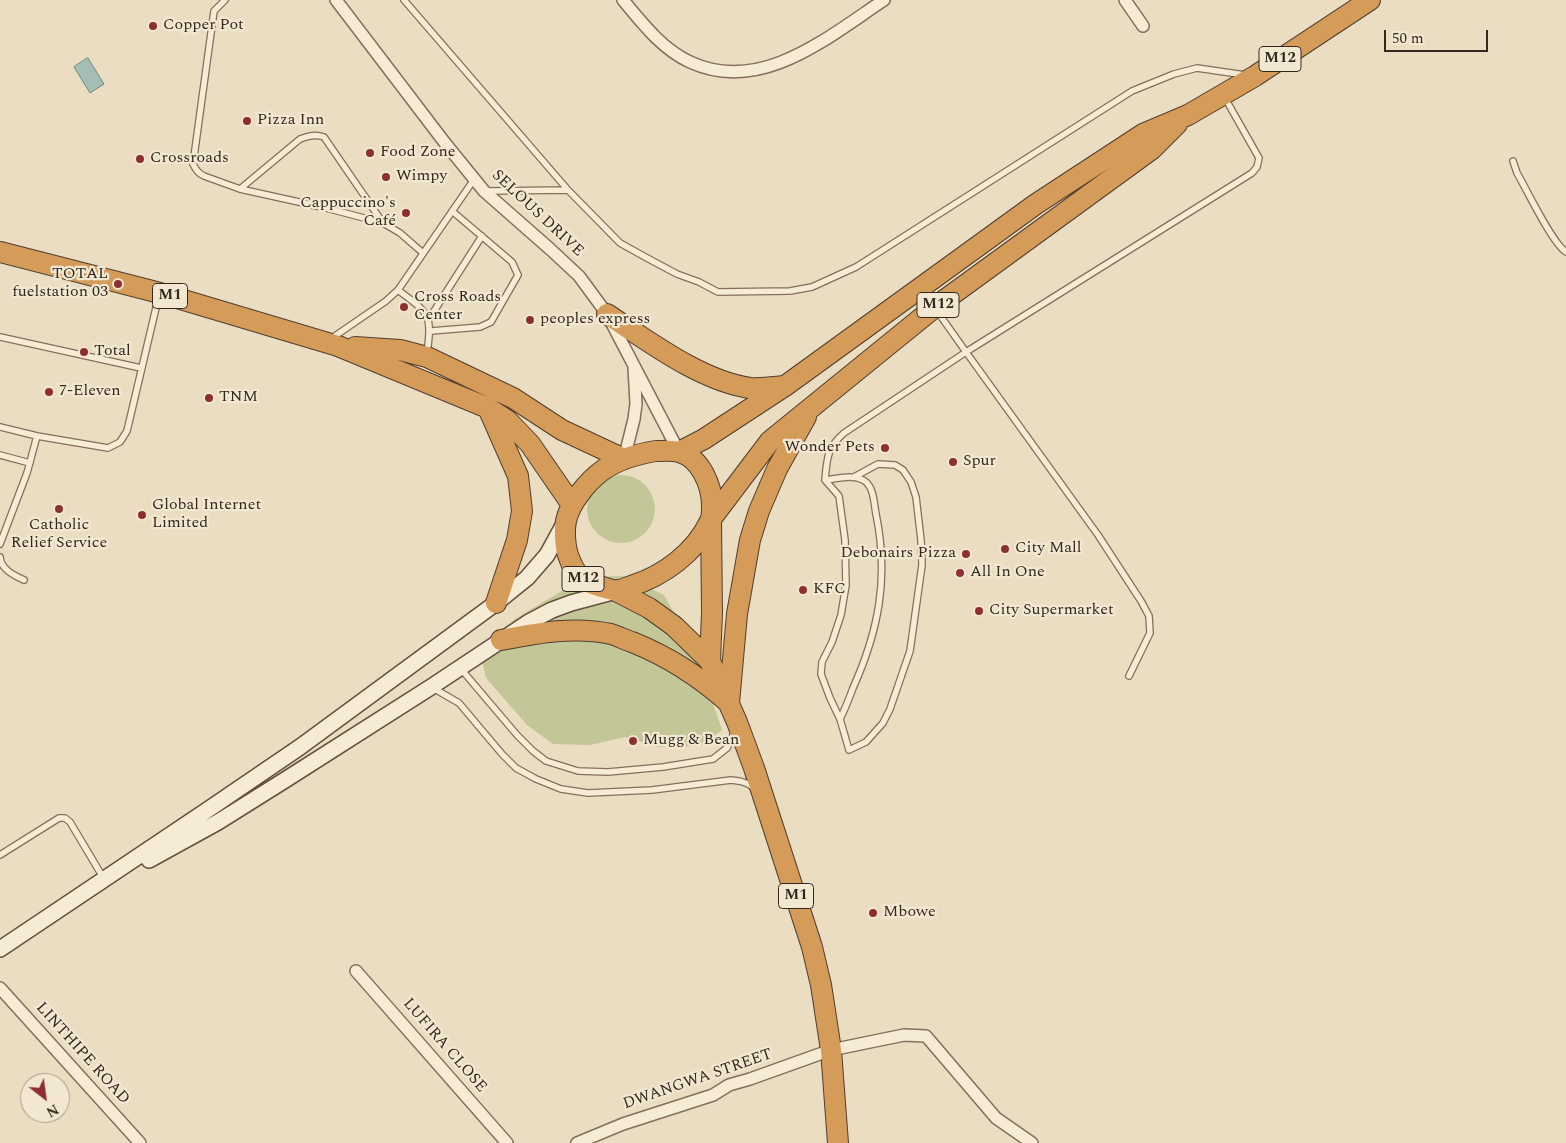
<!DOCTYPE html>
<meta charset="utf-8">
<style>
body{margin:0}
#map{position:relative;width:1566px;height:1143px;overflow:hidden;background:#eaddc2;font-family:Spectral,serif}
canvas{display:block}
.north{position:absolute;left:20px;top:1073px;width:50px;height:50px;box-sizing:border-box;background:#f2e8d1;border:1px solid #a69b89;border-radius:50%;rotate:150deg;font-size:14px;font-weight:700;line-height:20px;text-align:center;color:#34281e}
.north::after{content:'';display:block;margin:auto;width:18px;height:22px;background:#8d2f32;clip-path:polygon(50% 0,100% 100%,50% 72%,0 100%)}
.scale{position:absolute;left:1384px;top:30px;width:104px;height:22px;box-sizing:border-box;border:2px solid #34281e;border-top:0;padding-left:6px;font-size:15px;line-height:18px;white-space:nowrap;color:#34281e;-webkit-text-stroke:4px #f2e8d1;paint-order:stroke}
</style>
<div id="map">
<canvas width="1566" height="1143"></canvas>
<div class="north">N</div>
<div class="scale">50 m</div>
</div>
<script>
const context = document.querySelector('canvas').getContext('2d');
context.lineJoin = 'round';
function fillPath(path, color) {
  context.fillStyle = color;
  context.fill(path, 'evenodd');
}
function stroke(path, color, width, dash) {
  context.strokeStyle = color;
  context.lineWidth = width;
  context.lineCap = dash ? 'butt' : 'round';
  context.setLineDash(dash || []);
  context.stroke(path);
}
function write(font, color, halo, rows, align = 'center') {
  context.font = font + ' Spectral,serif';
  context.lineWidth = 4.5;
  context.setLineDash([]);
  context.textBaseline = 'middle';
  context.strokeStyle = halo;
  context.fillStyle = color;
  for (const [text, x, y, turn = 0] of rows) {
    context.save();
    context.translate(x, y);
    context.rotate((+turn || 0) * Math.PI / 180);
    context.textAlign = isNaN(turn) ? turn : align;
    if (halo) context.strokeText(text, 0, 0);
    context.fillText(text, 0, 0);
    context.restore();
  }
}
fillPath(new Path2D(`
 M587 509a34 34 0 1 1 68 0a34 34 0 1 1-68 0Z
 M624 576 664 595 695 650 722 730 702 746 658 747 625 737 590 745 553 744 527 725 486 678 479 648 515 619 585 577Z`), '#c3c797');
const water = new Path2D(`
 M88 58 104 84 90 93 74 67Z`);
fillPath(water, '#a4bdb5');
stroke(water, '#6c8a82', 1);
const lane = new Path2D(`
 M225 0 214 11 193 164C196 170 198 173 204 176L240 189 326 208 383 223 400 233 423 253
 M404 0 568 190
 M1513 161 1517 173C1527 190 1552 243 1566 252
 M240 189 300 139C308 136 315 134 324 137L383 223
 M487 191 568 190 620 243 647 258 677 274 699 282 718 292 790 291 812 287 856 267 1132 91 1174 74 1197 68 1245 75
 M398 290C428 313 433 313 427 353
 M429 319 482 236
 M431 331 480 327 491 322 518 275 512 262 452 211
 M0 337 141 368
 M332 338 386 301 398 290 475 178
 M0 427 37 436 108 448 120 442 127 431 159 295
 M0 455 30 463
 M854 477 878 464 895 465 903 470 911 482 916 497 921 540 922 565 910 651 890 709 883 723 866 742 849 750 840 719 830 698 821 674 822 662 832 642 841 615 846 585 845 540 839 496 825 480C827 458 827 448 844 433L966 352 937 311
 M825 480C837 479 856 473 866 482 874 489 874 504 876 514 889 577 879 630 853 688 849 699 845 709 840 719
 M0 544 27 473 37 436
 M0 557C1 569 13 575 24 580
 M461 669 517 735 533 751 546 761 578 771 608 772 663 767 713 759 727 748 735 731
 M1129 676 1150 633 1149 616 1141 601 1098 535 966 352 1252 173 1257 167 1259 158 1225 98
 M433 688 459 703 502 754 516 768 536 779 561 789 588 793 652 790 731 780C740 781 748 782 755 789
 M0 855 59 818H65L70 822 104 879`);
const street = new Path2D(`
 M336 0 445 143 484 191 550 249 579 276 607 314 679 452
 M623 0C642 23 662 49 690 62 761 95 828 37 884 0
 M1125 0 1143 26
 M624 459 634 419 636 404 634 367
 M356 971 507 1143
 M0 988 140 1143
 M577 1143 623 1124 713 1095 729 1085 750 1079 831 1050 904 1035 926 1036 996 1118 1032 1143`);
const secondary = new Path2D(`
 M149 860 218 822 285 780 431 687 529 622 552 610 571 603 616 591
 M0 949 206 811 300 747 496 603 527 578 547 555 565 522`);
const highway = new Path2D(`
 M0 252 160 293 338 346 488 408 508 421 530 444 572 505
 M607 314C648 341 701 381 750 388 761 389 774 387 785 386
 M355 347 400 350 427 357 513 398 562 430 624 459
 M488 408 518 476 522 511 517 540 496 603
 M656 451C663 451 672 450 679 452 701 458 712 486 712 506 712 511 712 517 710 521 695 553 663 576 631 586 623 589 617 592 609 589 599 586 589 584 581 577 574 572 571 563 568 555 565 546 564 531 566 521 570 502 588 481 603 470 619 459 637 454 656 451Z
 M679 452 704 439 785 386 1036 204 1143 134 1188 115 1255 76 1370 0
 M616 591 649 608 674 626 710 661 737 722 754 768 812 947 821 985 831 1050 838 1143
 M501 640C538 633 574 626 611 634 618 636 625 640 632 642 667 656 700 677 729 703L737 614 750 540 759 511 777 469 806 417
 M710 661 712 613 711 519 770 441 935 307 1152 149 1177 124`);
stroke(lane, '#836f5b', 8);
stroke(street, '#836f5b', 14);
stroke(secondary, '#64503e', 18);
stroke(highway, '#513e2f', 22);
stroke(lane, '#f6ebd5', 5.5);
stroke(street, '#f6ebd5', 11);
stroke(secondary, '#f6ebd5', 15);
stroke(highway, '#d49b59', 20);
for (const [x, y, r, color] of [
 [153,26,5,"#8d2f32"],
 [247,121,5,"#8d2f32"],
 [370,153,5,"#8d2f32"],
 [140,159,5,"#8d2f32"],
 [386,177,5,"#8d2f32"],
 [406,213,5,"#8d2f32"],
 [118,284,5,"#8d2f32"],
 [404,307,5,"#8d2f32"],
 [530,320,5,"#8d2f32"],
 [84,352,5,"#8d2f32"],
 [49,392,5,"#8d2f32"],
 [209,398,5,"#8d2f32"],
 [885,448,5,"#8d2f32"],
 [953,462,5,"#8d2f32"],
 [59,509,5,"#8d2f32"],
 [142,515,5,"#8d2f32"],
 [1005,549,5,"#8d2f32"],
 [966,554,5,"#8d2f32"],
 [960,573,5,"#8d2f32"],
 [803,590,5,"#8d2f32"],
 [979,611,5,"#8d2f32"],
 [633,741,5,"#8d2f32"],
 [873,913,5,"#8d2f32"]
]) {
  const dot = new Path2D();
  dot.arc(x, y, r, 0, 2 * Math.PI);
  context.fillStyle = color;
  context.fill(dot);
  stroke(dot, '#f2e8d1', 2);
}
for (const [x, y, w] of [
 [1280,59,42],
 [170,296,35],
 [938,305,42],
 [583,579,42],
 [796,896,35]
]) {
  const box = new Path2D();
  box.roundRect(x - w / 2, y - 12.5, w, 25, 4);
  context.fillStyle = '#f2e8d1';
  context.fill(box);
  stroke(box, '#34281e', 1);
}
write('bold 15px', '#34281e', null, [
 ["M12",1280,59],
 ["M1",170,296],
 ["M12",938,305],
 ["M12",583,579],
 ["M1",796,896]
]);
write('16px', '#34281e', '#f2e8d1', [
 ["Copper Pot",163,26],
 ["Pizza Inn",257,121],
 ["Food Zone",380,153],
 ["Crossroads",150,159],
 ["Wimpy",396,177],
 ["Cappuccino's",396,204,"right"],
 ["Café",396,222,"right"],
 ["TOTAL",108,275,"right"],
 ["fuelstation 03",108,293,"right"],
 ["Cross Roads",414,298],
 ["Center",414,316],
 ["peoples express",540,320],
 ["Total",94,352],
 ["7-Eleven",59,392],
 ["TNM",219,398],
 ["Wonder Pets",875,448,"right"],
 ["Spur",963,462],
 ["Global Internet",152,506],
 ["Limited",152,524],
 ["Catholic",59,526,"center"],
 ["Relief Service",59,544,"center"],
 ["City Mall",1015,549],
 ["Debonairs Pizza",956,554,"right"],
 ["All In One",970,573],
 ["KFC",813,590],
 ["City Supermarket",989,611],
 ["Mugg & Bean",643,741],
 ["Mbowe",883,913]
], 'left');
write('16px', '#34281e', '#f2e8d1', [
 ["SELOUS DRIVE",537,214,43],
 ["LUFIRA CLOSE",444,1046,49],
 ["LINTHIPE ROAD",82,1054,48],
 ["DWANGWA STREET",698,1080,-19]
]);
</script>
